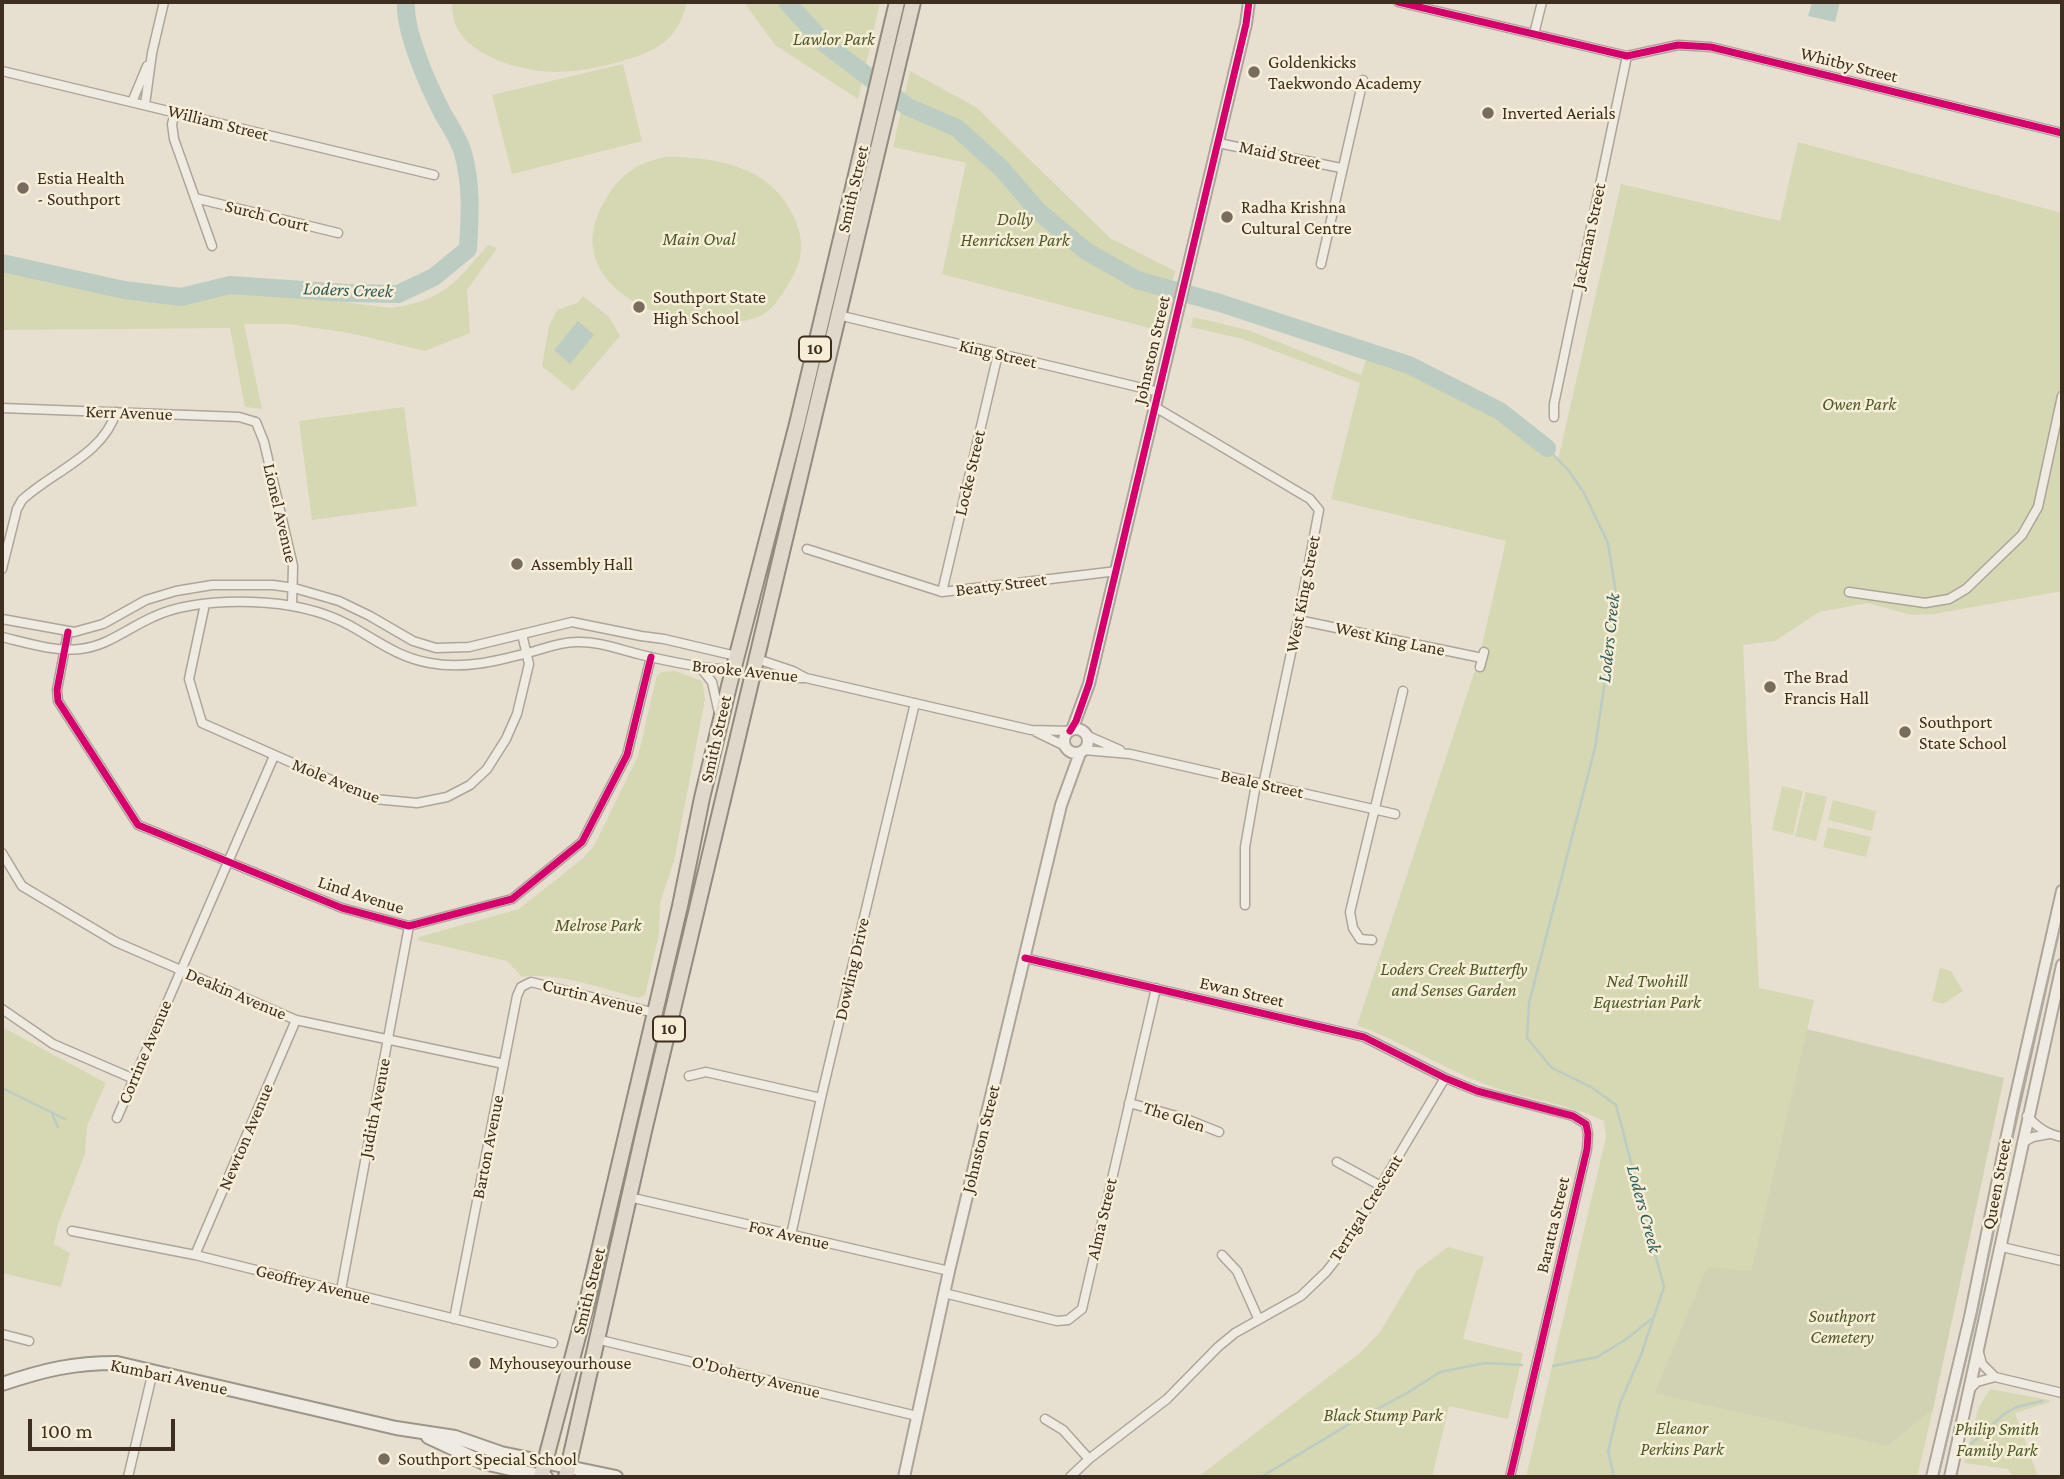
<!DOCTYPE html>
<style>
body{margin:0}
#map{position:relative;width:2064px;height:1479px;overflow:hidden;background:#e7e0d1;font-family:"Crimson Pro",serif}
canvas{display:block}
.frame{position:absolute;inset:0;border:4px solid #3d2e20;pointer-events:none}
.scale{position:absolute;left:28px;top:1419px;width:147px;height:32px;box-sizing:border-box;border:4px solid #3d2e20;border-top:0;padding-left:9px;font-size:21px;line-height:24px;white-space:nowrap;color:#3d2e20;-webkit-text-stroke:5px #f7eed8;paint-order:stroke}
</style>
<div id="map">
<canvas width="2064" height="1479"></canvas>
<div class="frame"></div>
<div class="scale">100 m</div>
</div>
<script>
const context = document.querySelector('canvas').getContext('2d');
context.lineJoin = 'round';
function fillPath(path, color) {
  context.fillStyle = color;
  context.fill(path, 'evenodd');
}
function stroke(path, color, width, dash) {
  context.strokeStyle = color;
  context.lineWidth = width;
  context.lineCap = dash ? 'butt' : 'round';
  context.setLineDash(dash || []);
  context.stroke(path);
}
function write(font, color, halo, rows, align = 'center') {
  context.font = font + ' "Crimson Pro",serif';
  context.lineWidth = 5;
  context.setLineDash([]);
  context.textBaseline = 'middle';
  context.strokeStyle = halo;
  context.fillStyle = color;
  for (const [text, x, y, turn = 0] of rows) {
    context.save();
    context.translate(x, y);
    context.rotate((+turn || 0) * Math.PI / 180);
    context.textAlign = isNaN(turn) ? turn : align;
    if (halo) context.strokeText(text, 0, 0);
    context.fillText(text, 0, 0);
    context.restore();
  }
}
fillPath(new Path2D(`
 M452 2H687C683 19 675 36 659 46 634 61 585 72 556 72 525 72 472 58 457 28 453 21 452 10 452 2Z
 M744 2H880L858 99 775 45Z
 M623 64 642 141 512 174 492 95Z
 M910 71 976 107 1110 238 1175 271 1161 331 942 274 966 163 893 147Z
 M1798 142 2062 213V591L1934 614 1911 615 1868 603 1819 612 1775 641 1743 645 1759 988 1814 1000 1751 1271 1656 1392 1888 1446 1933 1409 1917 1477H1526L1606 1137 1604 1121C1567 1103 1528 1100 1490 1086 1444 1069 1402 1042 1357 1025L1479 658 1506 541 1331 499 1360 383 1243 339 1191 327 1193 317 1248 330 1361 375 1368 353C1437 373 1507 408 1558 460L1621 184 1780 221Z
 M666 157C716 157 770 166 793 215 806 243 803 260 788 285 780 298 770 314 755 318 684 341 548 289 607 197 622 173 639 162 666 157Z
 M488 245 497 248 467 290 470 333 425 351 350 333 288 324H244L262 409 245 407 230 328 2 330V268L121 295 179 301 236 289 391 308C443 301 455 283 488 245Z
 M583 296 609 317 620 336 573 391 542 366 549 326 557 310 577 303Z
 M404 407 417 506 312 520 299 421Z
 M675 671 702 681 705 699 674 861 660 903 659 934 645 995 639 998C605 990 556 971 522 977L507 961 417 940 419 937 519 909 582 859 594 846 638 756 657 675 662 672Z
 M1782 786 1803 791 1793 835 1772 830Z
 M1806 792 1827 797 1816 841 1795 836Z
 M1833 800 1876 811 1872 831 1828 820Z
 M1828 827 1871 837 1866 857 1823 847Z
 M1940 968 1951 971 1963 991 1943 1004 1932 1001Z
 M2 1027 106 1083 87 1126 85 1154 58 1224 54 1244 70 1253 61 1287 2 1273Z
 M1448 1247 1484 1257 1463 1339 1523 1353 1508 1419 1449 1406 1432 1477H1198L1361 1352 1380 1332 1417 1270Z
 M1990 1389 2049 1400 2050 1402 2015 1413 2038 1477H2013L2008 1469 1964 1463 1978 1409Z`), '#d6d7b3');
fillPath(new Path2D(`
 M1807 1029 2004 1078 1933 1409 1888 1446 1655 1393 1707 1267 1751 1271Z`), '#d1d1b3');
fillPath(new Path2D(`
 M1812 2H1840L1835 22 1808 16Z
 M578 321 594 335 570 364 554 350Z`), '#bcccc2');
stroke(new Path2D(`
 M1547 448 1569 471 1584 493 1608 543 1617 600 1595 748 1529 1003 1527 1038 1552 1068 1591 1087 1616 1105 1664 1287 1641 1355 1620 1403 1608 1451 1614 1477
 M2 1088 65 1119
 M52 1114 58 1127
 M1553 1366 1597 1357 1625 1340 1654 1317
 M1971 1444 2004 1414 2017 1407 2042 1401
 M1261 1477 1351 1423 1407 1393 1440 1372 1485 1363 1522 1365`), '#bcccc2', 2.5);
stroke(new Path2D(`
 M787 2 824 43 908 107 957 128 1002 169 1038 211 1086 251 1137 280 1220 303 1409 365 1500 411 1547 448
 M2 263 124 290 181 297 230 285 347 293 398 294 434 277 468 249C470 216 472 185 463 153 459 139 450 126 443 114 429 87 404 32 406 2`), '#bcccc2', 18);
const minor = new Path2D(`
 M1398 2 1627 56 1678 45 1711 47 2062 133
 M1534 34 1542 2
 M2 71 434 175
 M132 102 147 66
 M145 105 152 53 164 2
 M175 113 172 124 174 139 212 246
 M1218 143 1341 168
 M195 198 338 233
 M1321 264 1363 80
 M838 315 1159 392
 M1155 407 1310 499 1319 510 1298 620 1263 785
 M2 408 239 417 256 422 264 442 293 566 292 605
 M1554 417V404L1627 56
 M807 549 942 592 1117 571
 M2 569 17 509 22 500C52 472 104 454 116 412
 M942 592 998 354
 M1849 592 1925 603 1949 599 1966 589 2022 535 2038 507 2062 396
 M205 604 189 679 202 723 374 799 417 803 447 797 470 785 487 769 506 739 517 714 529 664 522 634
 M2 619 74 632 103 624 146 600 176 591 212 585H273L294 588 339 601 370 616 413 641 436 648 469 647 572 622 641 636 664 639 736 656
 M1298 620 1482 658
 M68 632 57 690 58 701 138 825 342 908 409 926 512 899 582 842 627 755 651 657
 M2 637C27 643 55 652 80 649 108 646 128 628 153 617 183 603 219 601 252 602 286 603 319 609 349 625 376 640 399 658 430 663 466 670 500 660 535 651 548 647 562 642 576 642 597 641 618 649 638 654 670 662 700 668 732 670
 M757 659 793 671 806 678 1031 730 1070 731
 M1480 667 1484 652
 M701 668 712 682 719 713
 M754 672 789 678H806
 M1036 732 1065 746
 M1088 736 1120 750
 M1084 750 1130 754 1395 814
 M2 853 22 886 116 942 296 1020 504 1064
 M1245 905V847L1256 784
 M1372 940 1360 939 1353 928 1350 912 1403 691
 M1025 958 1364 1037 1445 1078 1477 1091 1573 1116 1586 1124 1588 1134 1587 1149 1510 1477
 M2 1009 53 1044 134 1079
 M689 1076 706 1072 821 1098
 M1129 1103 1184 1118 1219 1132
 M2027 1116C2038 1128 2047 1134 2062 1137
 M117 1118 274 756
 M2022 1143 2033 1137 2049 1134
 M1337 1162 1381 1186
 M629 1197 949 1271
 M72 1231 195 1255 553 1343
 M791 1235 821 1098 915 703
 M2002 1247 2062 1261
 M195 1255 296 1020
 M1222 1255 1237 1271 1258 1318
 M341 1290 409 926
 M944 1293 1057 1321 1068 1320 1082 1309 1156 988
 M454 1319 517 996 521 987 531 982 655 1013
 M2 1334 29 1341
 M596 1339 917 1416
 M1979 1353 1982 1364 1995 1377 2062 1393
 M1970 1389 1977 1382 1995 1377
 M1045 1419 1063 1430 1089 1459
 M128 1477 153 1371
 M1070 1477 1089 1459 1167 1399 1218 1347 1235 1333 1301 1296 1326 1272 1338 1257 1445 1078`);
const tertiary = new Path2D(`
 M1064 741a12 12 0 1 1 24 0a12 12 0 1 1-24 0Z
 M1072 730 1089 684 1246 24 1249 2
 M904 1477 949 1271 1061 805 1080 753
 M1932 1477 1970 1317 2007 1135 2062 891
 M1950 1477 2062 965`);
const secondary = new Path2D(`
 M2 1384C44 1370 72 1363 117 1363L396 1428 455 1437 501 1453 616 1477
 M428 1437 484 1463 546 1477`);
const trunk = new Path2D(`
 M541 1477 586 1306 680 906 702 798 729 686 797 424 897 2
 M566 1477 644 1131 913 2`);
stroke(minor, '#ada599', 11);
stroke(tertiary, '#ada599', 14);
stroke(secondary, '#9c958a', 16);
stroke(trunk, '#928b80', 18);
stroke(minor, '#efebe3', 8);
stroke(tertiary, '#efebe3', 10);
stroke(secondary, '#efebe3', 12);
stroke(trunk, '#e0d9cb', 14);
stroke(new Path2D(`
 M1938 1477 1977 1311 2020 1098 2062 918`), '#afaaa2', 2);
stroke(new Path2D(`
 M1398 2 1627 56 1678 45 1711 47 2062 133
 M68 632 57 690 58 701 138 825 342 908 409 926 512 899 582 842 627 755 651 657
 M1070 731 1076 721 1089 684 1246 24 1249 2
 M1025 958 1364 1037 1445 1078 1477 1091 1573 1116 1586 1124 1588 1134 1587 1149 1510 1477`), '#d6006c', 7);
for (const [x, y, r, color] of [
 [1254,72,7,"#786c5e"],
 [1488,113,7,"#786c5e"],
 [23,188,7,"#786c5e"],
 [1227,217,7,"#786c5e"],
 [639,307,7,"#786c5e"],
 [517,564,7,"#786c5e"],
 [1770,687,7,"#786c5e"],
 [1905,732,7,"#786c5e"],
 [475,1363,7,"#786c5e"],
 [384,1459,7,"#786c5e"]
]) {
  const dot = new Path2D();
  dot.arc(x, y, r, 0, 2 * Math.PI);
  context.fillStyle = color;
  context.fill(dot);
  stroke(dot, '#f7eed8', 2.5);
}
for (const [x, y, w] of [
 [815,349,32],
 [669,1029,32]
]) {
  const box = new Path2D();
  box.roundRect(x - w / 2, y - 12.5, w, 25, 5);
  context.fillStyle = '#f7eed8';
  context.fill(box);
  stroke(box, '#3d2e20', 2);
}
write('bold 16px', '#3d2e20', null, [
 ["10",815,349],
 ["10",669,1029]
]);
write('italic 18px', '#4d5a26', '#f7eed8', [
 ["Lawlor Park",834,39],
 ["Dolly",1015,219],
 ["Henricksen Park",1015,240],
 ["Main Oval",699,239],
 ["Owen Park",1859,404],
 ["Melrose Park",598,925],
 ["Loders Creek Butterfly",1454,969],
 ["and Senses Garden",1454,990],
 ["Ned Twohill",1647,981],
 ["Equestrian Park",1647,1002],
 ["Southport",1842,1316],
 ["Cemetery",1842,1337],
 ["Black Stump Park",1383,1415],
 ["Eleanor",1682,1428],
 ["Perkins Park",1682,1449],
 ["Philip Smith",1997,1429],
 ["Family Park",1997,1450]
]);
write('18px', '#3d2e20', '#f7eed8', [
 ["Goldenkicks",1268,62],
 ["Taekwondo Academy",1268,83],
 ["Inverted Aerials",1502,113],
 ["Estia Health",37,178],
 ["- Southport",37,199],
 ["Radha Krishna",1241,207],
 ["Cultural Centre",1241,228],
 ["Southport State",653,297],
 ["High School",653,318],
 ["Assembly Hall",531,564],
 ["The Brad",1784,677],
 ["Francis Hall",1784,698],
 ["Southport",1919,722],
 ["State School",1919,743],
 ["Myhouseyourhouse",489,1363],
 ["Southport Special School",398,1459]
], 'left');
write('18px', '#3d2e20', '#f7eed8', [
 ["Whitby Street",1849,65,14],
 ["William Street",218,123,14],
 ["Maid Street",1280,155,12],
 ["Smith Street",853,189,-77],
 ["Surch Court",267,216,14],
 ["Jackman Street",1589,236,-78],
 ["Johnston Street",1152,350,-77],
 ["King Street",998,354,13],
 ["Kerr Avenue",129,413,2],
 ["Locke Street",970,473,-77],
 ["Lionel Avenue",280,513,77],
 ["Beatty Street",1001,585,-7],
 ["West King Street",1303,594,-79],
 ["West King Lane",1390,639,12],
 ["Brooke Avenue",745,671,6],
 ["Smith Street",716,739,-77],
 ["Mole Avenue",336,781,22],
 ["Beale Street",1262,784,12],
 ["Lind Avenue",361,895,18],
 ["Dowling Drive",852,969,-77],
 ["Ewan Street",1242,992,13],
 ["Deakin Avenue",236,994,23],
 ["Curtin Avenue",593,997,14],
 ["Corrine Avenue",145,1052,-67],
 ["Judith Avenue",375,1108,-79],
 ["The Glen",1174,1117,18],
 ["Newton Avenue",246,1137,-67],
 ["Johnston Street",981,1139,-76],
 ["Barton Avenue",488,1147,-79],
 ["Queen Street",1997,1184,-79],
 ["Terrigal Crescent",1366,1208,-58],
 ["Alma Street",1102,1219,-77],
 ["Baratta Street",1553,1225,-77],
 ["Fox Avenue",789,1235,13],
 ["Geoffrey Avenue",313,1284,14],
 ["Smith Street",589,1291,-76],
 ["Kumbari Avenue",169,1377,12],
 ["O'Doherty Avenue",756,1377,14]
]);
write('italic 19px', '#2f5d5a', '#f7eed8', [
 ["Loders Creek",348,290,2],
 ["Loders Creek",1609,638,-84],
 ["Loders Creek",1644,1209,75]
]);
</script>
